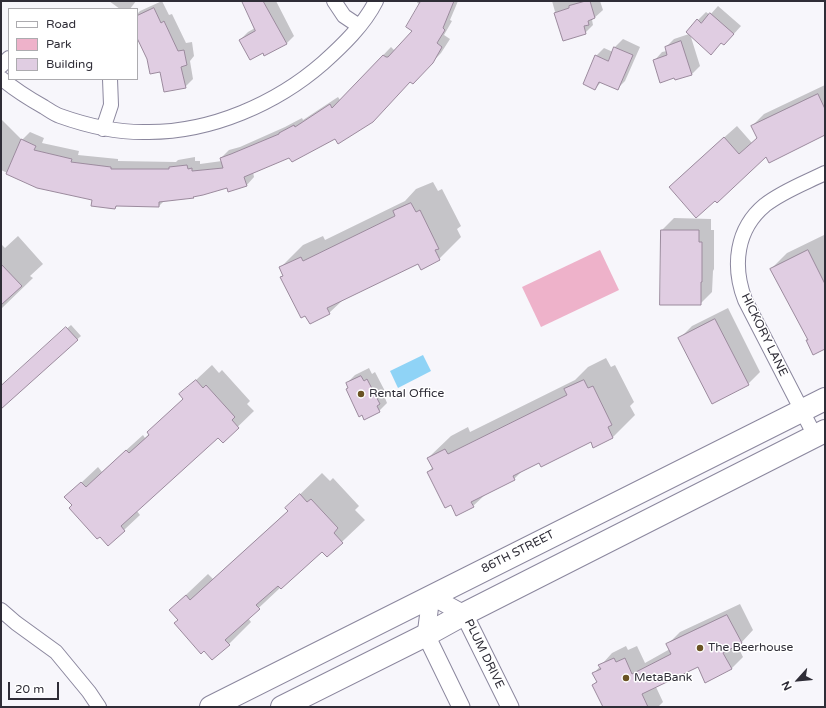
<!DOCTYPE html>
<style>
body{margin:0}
#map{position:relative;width:826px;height:708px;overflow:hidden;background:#f7f6fb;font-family:"Varela Round",sans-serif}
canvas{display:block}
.frame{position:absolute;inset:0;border:2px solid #2f2d37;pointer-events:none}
.legend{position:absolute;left:8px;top:8px;width:130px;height:72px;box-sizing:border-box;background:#fff;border:1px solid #acabaf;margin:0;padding:5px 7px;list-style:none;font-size:12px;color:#2f2d37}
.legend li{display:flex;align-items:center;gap:8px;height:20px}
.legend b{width:20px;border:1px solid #acabaf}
.north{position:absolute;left:778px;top:660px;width:40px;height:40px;-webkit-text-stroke:3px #fff;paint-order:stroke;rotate:243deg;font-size:11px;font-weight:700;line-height:16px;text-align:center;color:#2f2d37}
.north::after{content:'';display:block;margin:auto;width:14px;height:18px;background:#2f2d37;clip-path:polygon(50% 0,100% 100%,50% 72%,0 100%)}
.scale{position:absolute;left:8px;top:682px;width:51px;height:18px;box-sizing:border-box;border:2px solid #2f2d37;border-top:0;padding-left:5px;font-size:12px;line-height:14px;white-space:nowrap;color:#2f2d37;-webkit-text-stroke:3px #fff;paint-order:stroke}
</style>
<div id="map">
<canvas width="826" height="708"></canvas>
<div class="frame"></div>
<ul class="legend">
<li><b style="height:5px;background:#fff"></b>Road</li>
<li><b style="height:11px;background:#eeb2ca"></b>Park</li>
<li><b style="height:11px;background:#e0cde2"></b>Building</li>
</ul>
<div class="north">N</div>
<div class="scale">20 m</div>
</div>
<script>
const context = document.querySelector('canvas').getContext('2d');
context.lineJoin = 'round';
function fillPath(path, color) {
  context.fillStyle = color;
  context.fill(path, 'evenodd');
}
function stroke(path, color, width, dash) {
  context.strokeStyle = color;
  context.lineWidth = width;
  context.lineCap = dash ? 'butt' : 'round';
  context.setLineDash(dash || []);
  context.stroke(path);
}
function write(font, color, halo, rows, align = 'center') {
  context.font = font + ' "Varela Round",sans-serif';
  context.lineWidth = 3;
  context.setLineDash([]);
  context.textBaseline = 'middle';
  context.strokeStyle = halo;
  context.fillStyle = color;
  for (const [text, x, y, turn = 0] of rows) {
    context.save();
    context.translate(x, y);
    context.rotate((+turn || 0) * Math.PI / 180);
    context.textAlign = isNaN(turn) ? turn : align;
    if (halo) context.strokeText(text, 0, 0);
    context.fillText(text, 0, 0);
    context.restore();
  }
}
fillPath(new Path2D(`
 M600 250 619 290 541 327 522 287Z`), '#eeb2ca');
fillPath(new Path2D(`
 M423 355 431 371 398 388 390 371Z`), '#8fd3f6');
fillPath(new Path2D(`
 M109 1H136L130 9H120Z
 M162 1 169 15 172 14 186 43 192 42 194 56 190 61 193 79 185 87 161 71 148 58 137 35V14L140 11Z
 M243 1H276L294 36 286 44 263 52 240 40 248 32 255 28Z
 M418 1H458L450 20 452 21 444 35 450 39 441 53 420 75 335 138 253 172 254 177 246 186 228 187 195 195 193 197 164 201 159 206 118 205 115 208 93 199 37 187 1 170V119L22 140 30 132 44 138 42 143 79 151 78 155 118 159V161L176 162 178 160 195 157V161H200V164L222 161 221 158 229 150 240 147 285 127 302 118 303 120 338 97 340 100 391 47 394 50 396 49 414 31 421 4 417 3Z
 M552 1H600L603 10 592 20 593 25 585 33 563 40Z
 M715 1H731L730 2Z
 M718 6 741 26 732 36 722 42 690 34 700 66 692 74 676 79 654 61 662 52 667 51 666 47 674 39 689 34 698 20 706 12 710 15Z
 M623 39 640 47 625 81 617 89 601 82 595 89 596 56 604 48 613 52 615 47Z
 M825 85V135L766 156 682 175 737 126 752 143 757 138 752 126 764 114Z
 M433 182 438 191 442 189 461 226 457 229 461 237 439 259 419 263 344 299 329 313 284 275 281 267 303 245 323 236 325 240 405 201 416 189Z
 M674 218 711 219V230H714V269L713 271 712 292 700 304 662 230Z
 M824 235 825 237V348L807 341 808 339 771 269 787 253Z
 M18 236 43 264 30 276 33 278 1 309V246L2 245 5 248Z
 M728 308 760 372 748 384 680 338 692 326Z
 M71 325 81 336 1 407V387Z
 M606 358 611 367 615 365 634 402 630 406 635 415 613 437 594 446 591 441 539 462 524 469 514 479 487 493 473 506 451 504 428 472 433 467 428 458 451 436 468 427 470 432 575 380 588 367Z
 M212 365 219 373 222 370 250 401 247 404 254 411 223 441 219 436 137 511 140 515 124 530 73 505 66 497 98 467 102 472 143 435 145 438 149 434 148 432 184 398 181 394Z
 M369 368 372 374 375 372 387 395 385 398 387 403 379 411 349 388 347 383 355 375Z
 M322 473 330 481 333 478 359 506 355 510 365 520 327 556 323 551 281 587 248 618 251 622 229 644 179 620 170 610 208 574 213 579 289 510 286 508Z
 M740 604 753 630 741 643 737 645 743 657 731 669 698 666 656 687 663 702 658 707H604L593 685 597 681 594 673 612 653 626 646 628 650 637 646 645 663 670 649 668 644 680 632Z`), '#0003');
const building = new Path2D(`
 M242 1H263L287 44 264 56 263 53 250 60 239 40 255 31Z
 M421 1H454L443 28 445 30 437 43 442 47 433 63 413 84 410 82 373 122 338 144 335 139 292 162 289 158 244 177 247 186 228 192 227 188 203 195 193 197 194 198 159 202V207L116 206 115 209 91 206 92 200 37 188 6 174 21 139 36 146 34 150 72 159 71 162 111 167V169H169V167L187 165 188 169 192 168V171L223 168 220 158 231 154 279 134V133L294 125 295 127 330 104 332 108 383 55 386 57H388L412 31 406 27Z
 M586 1H590L595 18 588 21 589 25 584 26 586 34 563 41 554 13 569 8V6Z
 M154 8 161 23 164 21 178 51 184 50 187 65 181 67 186 88 164 92 160 72 150 74 147 59 137 38V16Z
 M710 13 734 34 724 45 721 43 711 55 686 32 697 19 701 23Z
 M681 41 692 75 675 80 674 78 660 83 653 60 667 55 665 47Z
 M614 47 633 55 618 90 599 82 595 90 583 84 595 55 608 61Z
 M818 94 825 109V135L769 163 766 157 717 203 715 201 696 218 669 187 724 137 739 154 757 138 751 126Z
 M411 203 416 212 420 210 439 249 435 250 440 260 421 270 418 264 327 308 330 314 310 324 305 316 301 318 280 277 283 276 279 267 301 257 303 261 395 216 393 211Z
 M661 230H699V242H702V282H701V305H660Z
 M808 250 825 284V349L813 355 806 340H808L770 269Z
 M1 264 22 286 1 305Z
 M715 319 749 385 712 404 678 338Z
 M66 327 78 340 1 409V386Z
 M361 376 364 381 367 379 380 404 377 406 380 412 364 420 362 415 359 417 346 389 348 388 346 383Z
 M196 380 203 388 206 385 235 417 232 420 239 428 223 443 218 438 121 526 125 531 108 546 100 537 97 539 69 508 72 505 64 497 81 482 86 487 126 450 129 453 149 435 147 432 183 399 179 394Z
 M584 380 588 388 593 386 612 425 608 427 613 438 593 448 591 442 541 467 539 463 513 476 515 480 471 502 474 507 456 516 451 505 445 508 427 472 433 469 427 458 445 449 448 454 567 395 564 389Z
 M300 494 307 502 311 499 338 528 334 533 343 543 327 557 322 552 281 589 278 586 256 605 260 609 225 640 230 645 212 660 204 651 201 654 174 623 178 620 169 610 186 595 190 600 288 511 285 508Z
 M727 615 742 643 723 653 732 669 705 683 698 667 642 694 648 707H603L592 685 597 682 592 673 601 669 598 665 614 658 616 662 625 658 632 674 671 654 666 644Z`);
fillPath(building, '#e0cde2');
stroke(building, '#9b8a9d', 1);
const minor = new Path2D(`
 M334 1 344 16 359 26
 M1 66 9 58
 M1 78C15 90 28 98 44 107 49 110 54 114 60 116 88 126 118 133 149 132 211 132 276 104 323 63 342 46 364 25 376 1
 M103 129 111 105 110 79
 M815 436 745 300C732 266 736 229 765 205 783 191 805 183 825 173
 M1 610 16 623 56 652 89 692 99 707`);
const tertiary = new Path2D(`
 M461 707 426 635 431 596 464 614 510 707`);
const primary = new Path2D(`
 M211 707 825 399
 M282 707 426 635 464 614 825 431`);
stroke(minor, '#8b879e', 16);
stroke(tertiary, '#8b879e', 19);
stroke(primary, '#8b879e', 24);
stroke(minor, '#fff', 14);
stroke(tertiary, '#fff', 17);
stroke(primary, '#fff', 22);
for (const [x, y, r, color] of [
 [361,394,4,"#6a5323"],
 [700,648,4,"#6a5323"],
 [626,678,4,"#6a5323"]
]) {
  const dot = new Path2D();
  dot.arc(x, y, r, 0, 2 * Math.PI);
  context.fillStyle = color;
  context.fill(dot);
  stroke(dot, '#fff', 1.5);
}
write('12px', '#2f2d37', '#fff', [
 ["HICKORY LANE",764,335,64],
 ["86TH STREET",518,552,-27],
 ["PLUM DRIVE",484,654,64]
]);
write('12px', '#2f2d37', '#fff', [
 ["Rental Office",369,394],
 ["The Beerhouse",708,648],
 ["MetaBank",634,678]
], 'left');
</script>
